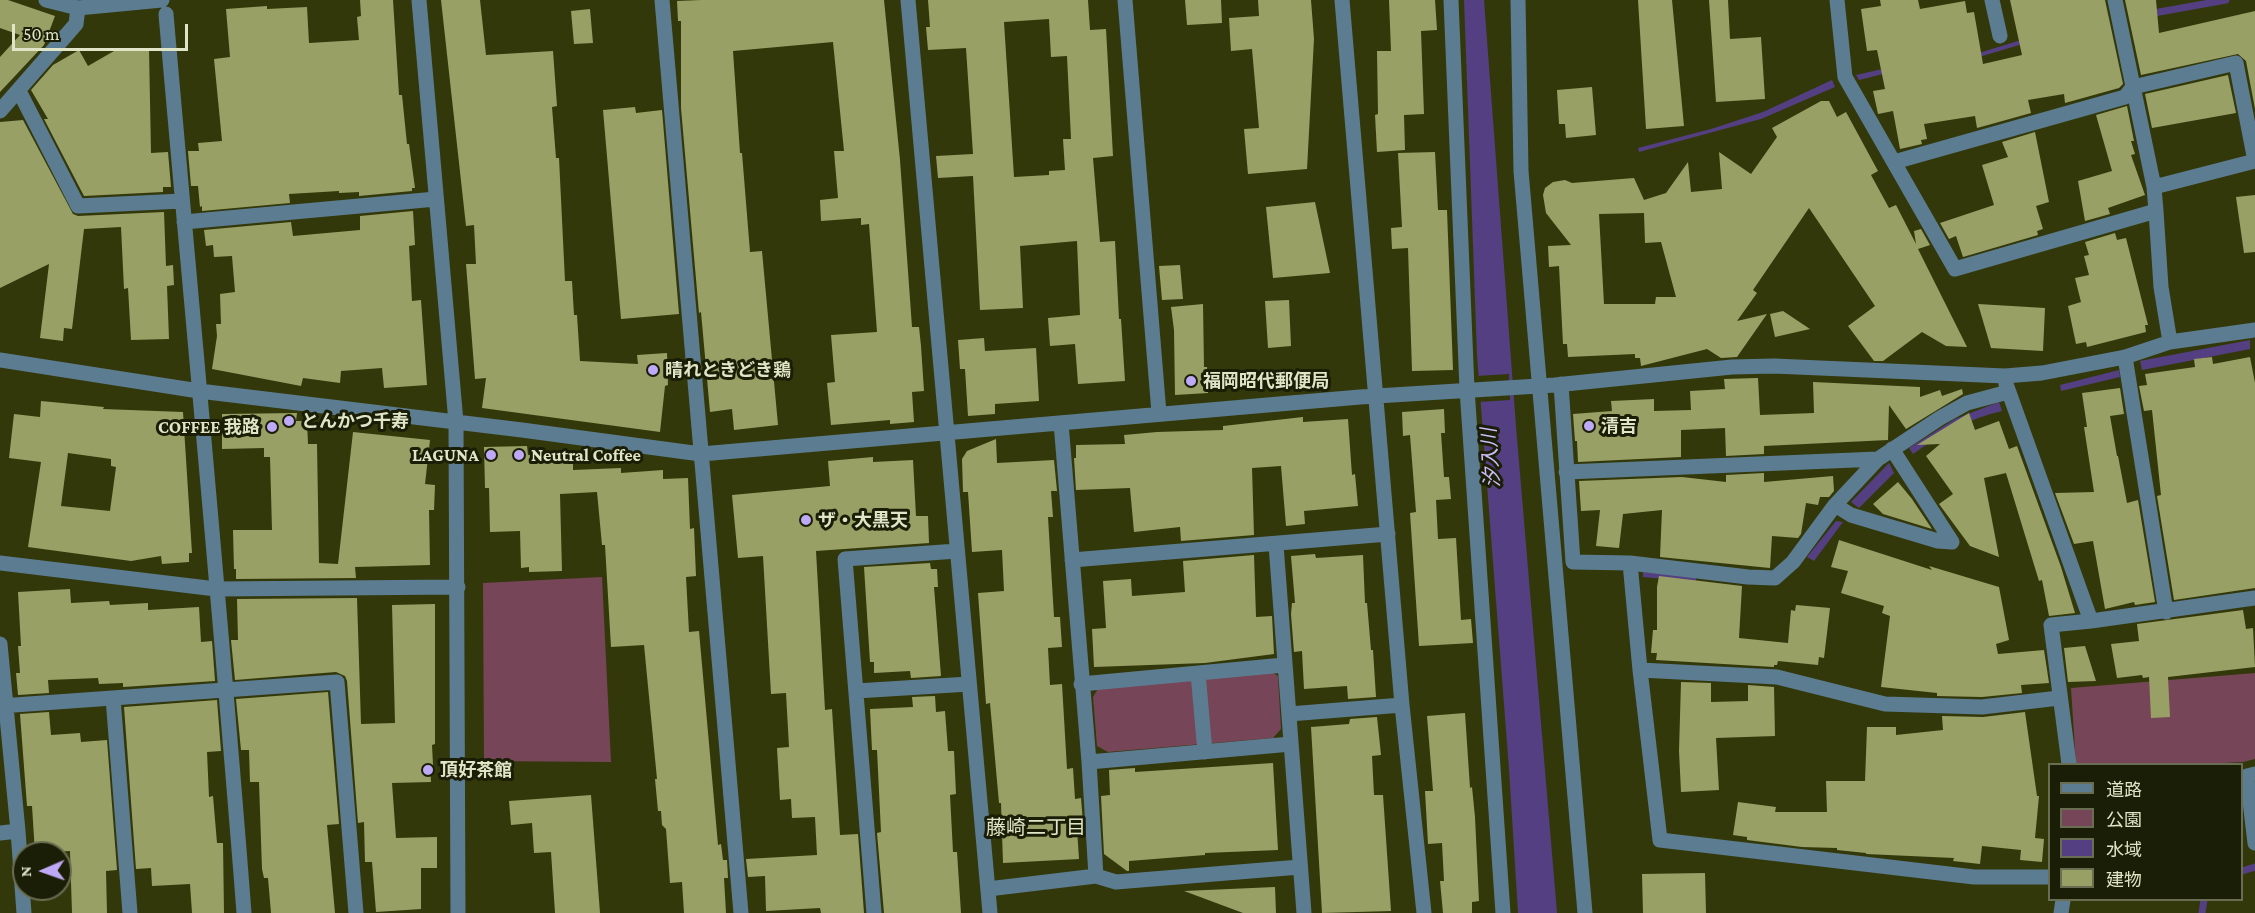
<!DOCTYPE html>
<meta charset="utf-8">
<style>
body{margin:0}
#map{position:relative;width:2255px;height:913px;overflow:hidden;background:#33380b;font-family:"Crimson Pro","Noto Sans JP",serif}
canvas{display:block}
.legend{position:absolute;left:2048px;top:763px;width:195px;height:138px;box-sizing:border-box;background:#1b1e06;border:2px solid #696e53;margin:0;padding:8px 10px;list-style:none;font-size:18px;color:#dfe5c6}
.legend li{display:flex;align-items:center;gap:12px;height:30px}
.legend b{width:30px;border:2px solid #696e53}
.north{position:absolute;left:12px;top:841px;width:60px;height:60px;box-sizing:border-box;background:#1b1e06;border:2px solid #696e53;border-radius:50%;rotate:268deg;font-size:16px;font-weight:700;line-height:24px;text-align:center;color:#dfe5c6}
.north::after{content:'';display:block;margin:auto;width:21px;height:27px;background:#bda9f5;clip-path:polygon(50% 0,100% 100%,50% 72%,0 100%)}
.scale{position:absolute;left:12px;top:24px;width:176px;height:27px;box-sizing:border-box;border:3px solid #dfe5c6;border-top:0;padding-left:8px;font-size:18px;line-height:21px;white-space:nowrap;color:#dfe5c6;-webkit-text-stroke:4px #1b1e06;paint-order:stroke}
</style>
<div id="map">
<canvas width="2255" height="913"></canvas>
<ul class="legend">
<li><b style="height:8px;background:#5c7d91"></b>道路</li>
<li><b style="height:16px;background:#774558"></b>公園</li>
<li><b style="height:16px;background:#543f82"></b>水域</li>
<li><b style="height:16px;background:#98a066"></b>建物</li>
</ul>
<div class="north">N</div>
<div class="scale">50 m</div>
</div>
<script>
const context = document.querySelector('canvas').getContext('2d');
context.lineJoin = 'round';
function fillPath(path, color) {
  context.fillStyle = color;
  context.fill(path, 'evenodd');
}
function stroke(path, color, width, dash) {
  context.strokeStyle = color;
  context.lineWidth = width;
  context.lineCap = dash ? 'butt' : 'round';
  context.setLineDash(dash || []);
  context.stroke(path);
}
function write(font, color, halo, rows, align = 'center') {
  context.font = font + ' "Crimson Pro","Noto Sans JP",serif';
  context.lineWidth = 6;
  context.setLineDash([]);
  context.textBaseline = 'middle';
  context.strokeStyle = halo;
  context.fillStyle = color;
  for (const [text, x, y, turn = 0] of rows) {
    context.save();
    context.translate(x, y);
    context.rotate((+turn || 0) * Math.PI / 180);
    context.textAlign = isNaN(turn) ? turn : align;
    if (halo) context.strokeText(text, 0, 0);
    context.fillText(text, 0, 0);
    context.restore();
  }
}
fillPath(new Path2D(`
 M602 577 611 762 484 761 483 583Z
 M1272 672 1278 676 1281 729 1273 738 1108 752 1097 746 1093 697 1099 687Z
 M2255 673V759L2243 762 2203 764H2076L2071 688Z`), '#774558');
fillPath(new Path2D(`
 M1464 0H1484L1516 426 1557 913H1518L1509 769 1477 355Z
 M2034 36 2036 40 1969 60 1927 63 1859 80 1856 75 1927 59 1969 56Z
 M1832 80 1835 87 1761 119 1639 152 1638 148 1711 129 1763 112Z
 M2250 340V349L2142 370 2140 361Z
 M2119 370 2120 377 2061 391 2060 385Z
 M1999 402 2002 411C1968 419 1941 434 1913 454L1909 448 1955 419Z
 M1889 463 1894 473 1859 508 1851 502Z
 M1836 521 1843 522 1814 561 1807 557Z
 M1643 572 1696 577V582L1643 577Z`), '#543f82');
fillPath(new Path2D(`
 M1509 374 1510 400 1478 402 1476 376Z`), '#33380b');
stroke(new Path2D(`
 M2148 14 2226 0
 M2242 871 2255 867
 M2202 913 2204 900`), '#543f82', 7);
fillPath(new Path2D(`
 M0 0H8L55 16 44 45 0 92V57L20 35 0 28Z
 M360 0H393L399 95H402L407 144H409L415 188H412V191L359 196V192L339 193V191L289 194 290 203 202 211V206L200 207 198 186H191L188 151H199L198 143 222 141 214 59 230 57 226 9 267 6V9L307 7 309 43 359 40 357 17 361 16Z
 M441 0H480L486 55 553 51 557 106 552 107 556 158H559L565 281H572L574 315H577L580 361 638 364 637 355 667 353 668 385 665 386 660 432 482 408 486 378 475 379 466 264H476L474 225 466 226Z
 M701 0H884L900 160 912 327H919L921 346 924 391 912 392 914 422 890 424V420L831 425 827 383 835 382 831 335 877 332 869 224 861 225V218L821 221 820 200 838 198 834 151H844L833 42 733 51 740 153H742L750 252 762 251 778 425 734 430 732 409 710 412 701 312 699 313 681 108V21H678L677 1Z
 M928 0H1088L1090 30 1106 29 1113 156 1093 158 1100 242 1115 241 1119 319H1121L1125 381 1078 384 1075 344 1050 346 1048 318 1080 315 1077 241 1020 246 1023 308 980 310 973 176 938 178 936 156 973 154 966 48 928 50 926 27H930ZM1049 19 1051 57 1067 56 1071 139H1063L1065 170 1049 171V175L1014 177 1004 22Z
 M1185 0H1221L1222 23 1187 25Z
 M1258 0H1311L1314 39 1307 169 1248 174 1244 129 1259 128 1252 49 1231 51 1229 18 1259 16Z
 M1389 0H1435L1437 30 1421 31 1424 114 1404 115 1405 150 1377 152 1375 115 1378 114 1377 51H1391Z
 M1638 0H1672L1684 126 1646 129Z
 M1709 0H1728L1730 39 1761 37 1765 99 1716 102Z
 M1880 0H1918L1920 9 1965 1 1967 13 1974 12 1983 64 2022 55 2010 0H2105L2123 84 2119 88 2065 103 2064 94 2028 100 2031 113 1988 125 1977 128 1975 116 1924 124 1927 139 1921 140 1922 144 1900 149 1893 111 1878 114 1873 91 1885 89 1877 50 1867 51 1861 9 1881 6Z
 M2125 0H2156L2159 33 2255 11V109L2246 61 2238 54 2141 75Z
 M590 9 593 43 574 44 571 11Z
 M149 49 151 153 168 152 171 187H163V192L84 196 44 119H48L31 90 53 65 79 50 88 66 114 51Z
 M2228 75 2236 113 2152 128 2145 94Z
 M1592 87 1596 135 1566 138 1565 124H1559L1557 90Z
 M1821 101H1829L1837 117 1846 112 1878 171 1871 175 1889 208 1896 205 1916 244 1914 231 1921 229 1930 245 1918 249 1967 347 1946 346 1922 332 1883 361H1874L1848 326 1875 306 1809 208 1753 290 1757 293 1737 321 1767 314 1737 357 1721 358 1707 349 1641 366 1640 358H1635V354L1568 357 1567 344H1563L1559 266 1549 267 1548 246 1571 245 1546 213 1543 195 1545 188 1553 182 1565 180 1572 183 1634 178 1644 200 1666 193 1688 162 1691 192 1722 189 1719 152 1751 174 1777 137 1772 128ZM1644 213 1645 243 1661 242 1676 297H1656L1655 304H1604L1599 214Z
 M2127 106 2134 141H2131L2135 154 2131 155 2145 195 2108 208 2110 214 2085 221 2078 181 2112 171 2096 115Z
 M635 107 636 113 662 110 679 314 621 319 603 110Z
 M23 120 73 214 78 216 164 212 166 266 173 265 174 285 167 286 169 339 131 340 128 288 124 289 121 227 84 229 72 329 64 328 63 341 40 338 49 264 0 288V122Z
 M2035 132 2049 202 2036 206 2043 229 2037 231 2038 235 1963 257 1956 236 1949 239 1940 223 1994 205 1982 165 2008 157 2002 142Z
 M1435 152 1438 210H1447L1453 370 1412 371 1408 248 1392 249 1391 228 1402 227 1398 153Z
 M2255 195V252L2244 253 2236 197Z
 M1315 202 1330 273 1273 278 1266 207Z
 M413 211 415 245 409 246 412 301 421 300 427 385 384 388 382 368 341 371 340 383 303 378 301 386 212 369 217 336 216 324H221L220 294 235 292 232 256 214 257 213 245 206 246 204 230 291 222 293 236 360 230V216Z
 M2115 233 2117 240 2126 238 2148 325H2145L2146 332 2087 347 2086 342 2076 344 2068 306 2081 302 2075 278 2089 275 2084 256 2089 255 2085 242Z
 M1180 265 1183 299 1162 300 1159 266Z
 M1289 300 1291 346 1268 348 1265 301Z
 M1203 304 1204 367H1207L1208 393 1175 395 1174 330 1171 307Z
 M1978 304 2045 308 2043 351 1991 348Z
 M1783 311 1810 329 1775 337 1770 314Z
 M984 338 985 351 1036 348 1039 401 995 404V414L968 416 965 369H960L958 340Z
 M2212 357 2213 364 2250 357 2255 383V588L2174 600 2157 496 2161 495 2152 410 2144 411 2139 386 2147 385 2145 374 2195 367 2194 359Z
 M1758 378 1760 415 1814 413 1813 382 1920 387V397L1940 390 1942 396 1962 389 1963 394 1906 429 1889 405 1888 440 1764 446V454L1726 456 1725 428 1681 430V457L1578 462 1577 441H1575L1573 414 1612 411 1611 401 1654 399V411L1691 410 1690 391 1725 389 1724 379Z
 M2120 388 2124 414 2110 416 2117 456H2118L2127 503 2138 500 2155 602 2135 605 2134 602 2105 609 2093 541 2074 544 2055 493 2094 492 2084 427H2087L2082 393Z
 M41 401 104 407 103 409 183 412 192 553H189V562L162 564 161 556 131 561 28 547 41 462 9 458 14 414 40 417ZM68 453 111 459V466L116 467 110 511 61 506Z
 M1444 409 1445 433H1441L1444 477H1449L1451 499 1436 500 1438 539 1456 538 1461 620 1471 619 1473 643 1419 646 1410 513 1416 512 1410 435 1403 436 1402 412Z
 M297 413 296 421H307L308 444H317L319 563 338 564 353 432 430 440 425 484 435 485 434 510H429L430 565 355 567 356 578 236 579V569H234L233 530H272L270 457H264V448L222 449V414Z
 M1969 413 1975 430 1999 421 2009 449 2017 446 2061 567 2075 613 2049 616 2042 580 2039 581 2006 473 1984 478 1999 557 1970 546 1939 504 1953 494 1926 456 1940 444 1917 445Z
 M1303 417V422L1348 419 1352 475 1355 474 1358 506 1304 511 1305 524 1286 526 1281 466 1252 468 1254 535 1181 541 1180 527 1134 532 1130 488 1076 490 1074 458H1076V445L1125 444 1124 435 1157 432 1223 430V426Z
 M996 439 997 463 1054 460 1057 491H1051L1053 517H1048L1054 617H1060L1062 647 1048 648 1050 685 1062 684 1067 769 1073 768 1075 799 1081 798 1084 835 1077 829 1079 859 1003 863 1001 803H999L990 703 986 704 978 593 1004 591 1002 550 972 552 968 492H963L962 459 967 451Z
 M527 446 528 455 552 454 553 460 573 459V470L621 468V473L663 470V479L688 478 690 529 694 528 696 576 686 577 689 632 699 631 718 845 721 844 723 860H727L728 878H724L726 913H684L682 882 670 883 666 829 662 825 661 811H658L655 779H657L644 645 611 647 605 545H602L597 492 560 494 562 571 529 572V567L521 568 520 531 490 532 489 488H485L484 447Z
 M873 457V462L913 460 916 516H928L929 543 816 551 825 710 832 709 840 835 858 834 864 913H821L820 908 766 911 765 876 748 877 746 859 817 855 815 817 792 818 791 799 780 800 777 748 789 747 786 693 771 694 763 556 738 558 732 495 830 486 828 461Z
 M1764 473V482L1833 476 1834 491 1829 497H1820L1818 505 1806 503 1801 534 1798 538 1772 536 1770 568 1660 557 1662 510 1623 514 1619 548 1596 546 1600 510 1581 511 1579 481 1682 477 1726 482V475Z
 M1898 482 1912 499 1932 529 1883 514 1873 504Z
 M1839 540 1932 570 1929 566 1999 587 2009 640 1996 644 1998 654 2044 650 2049 683 2021 685 2022 693 1982 697 1937 696V693L1881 687 1890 616 1882 613 1884 606 1841 593 1848 571 1831 567Z
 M1315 554 1316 558 1363 555 1365 603H1367L1371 650H1373L1376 697 1348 699 1347 686 1304 689 1302 651 1294 652 1291 614 1292 603H1295L1291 556Z
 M1254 555 1256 617 1272 616 1274 654 1205 663 1094 667 1092 629 1106 628 1103 581 1131 579 1132 596 1185 592 1183 561Z
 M930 563 931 569H937L938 587H934L941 676 911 678 910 671 874 673V662H870L864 567Z
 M1659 576 1742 586 1739 638 1788 643 1791 610 1795 611 1796 605 1830 608 1824 658 1819 657 1818 665 1778 661 1777 665H1774V667L1656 660 1657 653H1651L1653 630H1657V587Z
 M70 589 71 603 109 601 110 605 148 603V610L199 607 201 642 212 641 215 681 123 687V683L99 684 98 678 48 680 49 693 18 695 16 673H20L18 646H21L18 592Z
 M357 598 361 724 395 723 392 605 435 604V744L432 745 433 765H430L431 782 392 783 396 838 437 837V868H421V909L376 912 372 862H365L364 822 358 823 347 681 345 676 336 672 235 680 231 640H238L237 599Z
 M2243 610 2246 629 2253 628 2255 667 2168 677 2170 717 2151 718 2149 677 2143 678 2142 675 2117 678 2111 644 2139 641 2137 624Z
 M2085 646 2096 681 2068 682 2064 648Z
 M1681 682 1711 683V702L1748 701V685L1774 687 1775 736 1716 738 1719 790 1681 792 1679 751Z
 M328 692 339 824 327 825 335 913H271L268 878H264L262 869 259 782H250L249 750H241L236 699Z
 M935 696 936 712 945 711 948 751H954L956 794 950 795 953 852H957L961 913H884L877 833 881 832 877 750H872L870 709 913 707 912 697Z
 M217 700 221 751 207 752 209 797 213 796 217 843H223L224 913H192L190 884 152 886 151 868 136 869 124 707Z
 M49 712 51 735 80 733 81 742 107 740 117 870 106 871 107 913H72L70 851 35 853 32 806H27L20 714Z
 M2025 712 2037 796H2039L2035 838 2044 839 2042 862 2020 860 2021 850 1982 846 1980 864 1953 861 1954 858 1866 854V853L1837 850V848L1802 847 1747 840V837L1733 835 1738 802 1776 807 1775 812H1827L1826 781H1865L1867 727H1896V735L1943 730 1942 716 1983 717Z
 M1465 713 1470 788 1472 787 1475 817 1479 901 1472 902V913H1443L1440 881H1444L1442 843 1428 844 1425 791H1433L1427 716Z
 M1377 717 1381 755 1372 756 1374 795H1383L1391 911 1322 913 1311 727 1349 724 1350 719Z
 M1273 763 1278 850 1205 853V855L1129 861V871H1127L1104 854 1101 796 1110 795 1109 770 1135 768V772Z
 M591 795 600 913H555L551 852 534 853 532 823 511 825 509 801Z
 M1705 873 1706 913H1643L1642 874Z
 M1275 887 1276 913H1243L1184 891Z`), '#98a066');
stroke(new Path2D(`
 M46 0 78 8 162 0
 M419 0 456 422 458 913
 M662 0 741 913
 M908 0 990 913
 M1125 0 1159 413
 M1342 0 1402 705 1424 913
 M1451 0 1467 389 1503 913
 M1518 0 1521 171 1585 913
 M1837 0 1845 77 1955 269 2156 211 2161 287 2170 342
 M1992 0 2000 36
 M2115 0 2154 187 2156 211
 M166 14C192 314 221 613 244 913
 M19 91 78 206 182 201
 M0 111 76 24 78 8
 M1894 162 2125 97 2133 87 2236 63 2255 161
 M2154 187 2255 161
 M184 222 436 199
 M2125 357 2166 612
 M0 360 199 391 522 430 701 454 1360 397 1555 385 1732 367 1774 366 2005 376 2042 373 2125 357 2170 342 2255 330
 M1561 384 1573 562 1630 563
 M2006 384 2091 621 2255 598
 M2008 392 1967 403 1940 418 1878 459 1835 505 1793 562 1775 578 1748 577 1630 563 1640 670 1660 840 1974 877H2050
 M1061 423 1089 762 1096 876
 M1566 472 1878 459
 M1835 505 1851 515 1938 541 1952 542 1892 449
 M1276 545 1304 913
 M1072 560 1388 534
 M0 563 216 589 458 587
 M0 644 18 831 24 913
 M1640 670 1777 677 1885 704 1982 707 2059 698
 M1198 673 1205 752
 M1081 684 1284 665
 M856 691 969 684
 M113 698 130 913
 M0 706 337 682 356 913
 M1289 714 1402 705
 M1089 762 1291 744
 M2069 764 2051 625 2091 621
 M2255 774 2247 776 2255 843
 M0 833 18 831
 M988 889 1096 876 1116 882 1300 867
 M874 913 845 559 957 551
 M2061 913 2063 900`), '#5c7d91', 15);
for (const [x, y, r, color] of [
 [653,370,6,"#bda9f5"],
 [1191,381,6,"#bda9f5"],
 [289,421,6,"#bda9f5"],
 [1589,426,6,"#bda9f5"],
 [272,427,6,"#bda9f5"],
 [491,455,6,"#bda9f5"],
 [519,455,6,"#bda9f5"],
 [806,520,6,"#bda9f5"],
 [428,770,6,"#bda9f5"]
]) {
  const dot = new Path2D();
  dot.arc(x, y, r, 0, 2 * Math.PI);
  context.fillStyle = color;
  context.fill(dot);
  stroke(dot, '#1b1e06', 2);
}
write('bold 18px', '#dfe5c6', '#1b1e06', [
 ["晴れときどき鶏",665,370],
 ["福岡昭代郵便局",1203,381],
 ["とんかつ千寿",301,421],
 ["清吉",1601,426],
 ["COFFEE 我路",260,427,"right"],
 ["LAGUNA",479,455,"right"],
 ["Neutral Coffee",531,455],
 ["ザ・大黒天",818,520],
 ["頂好茶館",440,770]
], 'left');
write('italic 20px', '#cdbefa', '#1b1e06', [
 ["汐入川",1491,458,-94]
]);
write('20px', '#dfe5c6', '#1b1e06', [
 ["藤崎二丁目",1036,828]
]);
</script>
